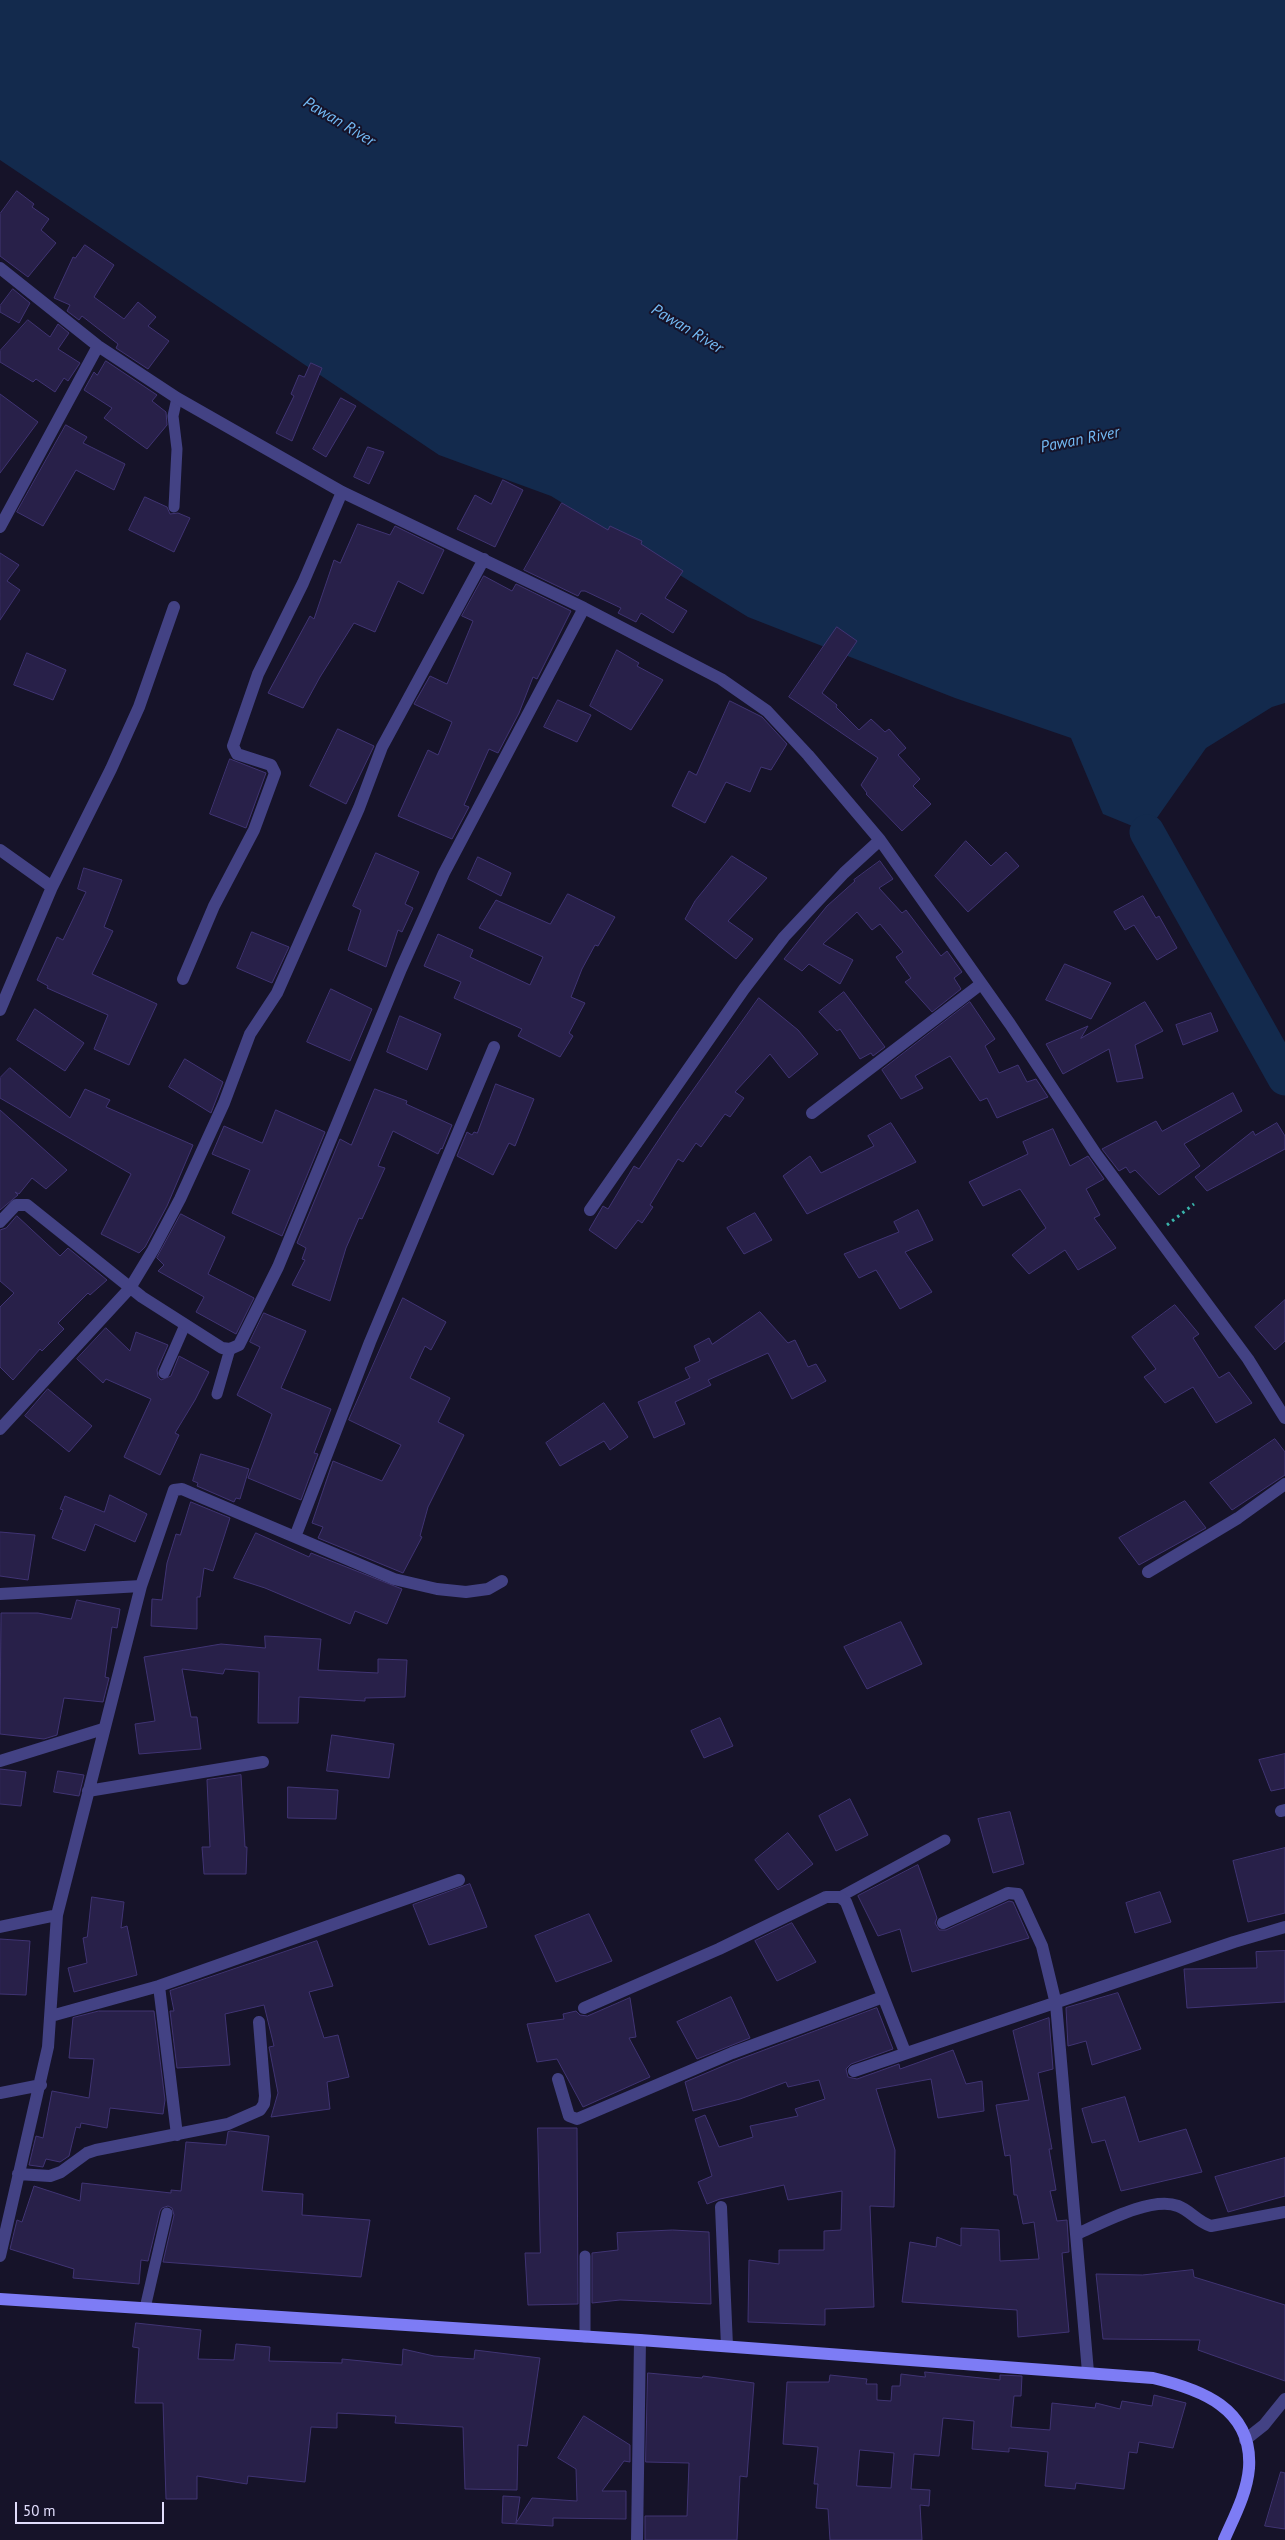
<!DOCTYPE html>
<style>
body{margin:0}
#map{position:relative;width:1285px;height:2540px;overflow:hidden;background:#161329;font-family:"PT Sans",sans-serif}
canvas{display:block}
.scale{position:absolute;left:15px;top:2502px;width:149px;height:22px;box-sizing:border-box;border:2px solid #e1ddfc;border-top:0;padding-left:6px;font-size:15px;line-height:18px;white-space:nowrap;color:#e1ddfc;-webkit-text-stroke:4px #161329;paint-order:stroke}
</style>
<div id="map">
<canvas width="1285" height="2540"></canvas>
<div class="scale">50 m</div>
</div>
<script>
const context = document.querySelector('canvas').getContext('2d');
context.lineJoin = 'round';
function fillPath(path, color) {
  context.fillStyle = color;
  context.fill(path, 'evenodd');
}
function stroke(path, color, width, dash) {
  context.strokeStyle = color;
  context.lineWidth = width;
  context.lineCap = dash ? 'butt' : 'round';
  context.setLineDash(dash || []);
  context.stroke(path);
}
function write(font, color, halo, rows, align = 'center') {
  context.font = font + ' "PT Sans",sans-serif';
  context.lineWidth = 4;
  context.setLineDash([]);
  context.textBaseline = 'middle';
  context.strokeStyle = halo;
  context.fillStyle = color;
  for (const [text, x, y, turn = 0] of rows) {
    context.save();
    context.translate(x, y);
    context.rotate((+turn || 0) * Math.PI / 180);
    context.textAlign = isNaN(turn) ? turn : align;
    if (halo) context.strokeText(text, 0, 0);
    context.fillText(text, 0, 0);
    context.restore();
  }
}
fillPath(new Path2D(`
 M0 0H1285V703L1272 707 1206 748 1147 832 1103 814 1071 738 955 698 748 617 551 496 439 455 0 160Z`), '#132a4d');
stroke(new Path2D(`
 M1147 832 1285 1078`), '#132a4d', 35);
const building = new Path2D(`
 M17 191 34 204 32 207 49 219 41 230 56 243 28 277 0 256V214Z
 M85 245 114 265 94 297 124 319 138 302 156 317 148 326 169 341 148 369 116 348 118 344 82 316 79 320 67 311 70 305 54 298 73 257 75 258Z
 M13 289 30 303 19 323 0 312V306Z
 M28 320 50 337 58 324 69 333 58 349 80 363 68 381 64 378 55 392 36 379 33 382 0 362V351Z
 M106 361 157 395 152 401 166 412 167 425 147 449 104 418 112 408 84 390 94 372 97 375Z
 M311 363 322 368 292 441 276 433 294 396 291 394 299 375 304 377Z
 M0 394 38 422 0 473Z
 M341 398 356 406 326 457 313 449Z
 M66 425 87 437 83 443 125 464 114 490 76 470 43 526 17 512Z
 M368 447 384 452 369 484 354 477Z
 M503 480 523 490 495 547 457 529 475 495 491 504Z
 M145 497 167 507 170 514 178 513 190 518 174 552 129 530Z
 M562 503 608 530 610 526 642 541 641 544 683 571 665 598 687 611 673 633 641 613 636 622 618 613 621 608 585 591H581L578 596 524 570Z
 M358 524 390 535 395 526 444 550 423 594 398 581 375 632 354 623 320 677 303 708 268 693 310 616 314 619 334 560 340 563Z
 M0 553 19 565 7 581 20 590 0 620Z
 M484 576 512 591 516 584 571 611 537 679 533 677 519 713 498 753 489 749 464 805 469 807 452 839 398 816 428 750 438 755 452 722 414 704 430 676 447 684 473 621 462 616Z
 M837 627 857 641 822 693 837 705 836 707 859 730 871 719 885 732 889 729 906 748 898 755 920 779 913 786 931 804 902 831 866 794 867 793 861 785 878 758 789 697Z
 M617 650 639 663 637 666 663 680 631 730 590 706Z
 M27 653 66 670 53 700 14 685Z
 M558 700 591 715 577 742 544 727Z
 M730 701 762 717 787 744 771 770 761 767 750 792 726 782 705 823 672 806 689 771 696 775Z
 M338 729 374 746 346 804 310 786Z
 M230 759 266 773 246 828 210 814Z
 M966 841 991 866 1006 852 1019 866 968 912 935 876Z
 M376 853 419 872 405 904 413 908 402 932 398 930 386 967 348 950 361 910 353 906Z
 M732 856 767 878 728 921 753 939 736 959 685 919 695 901Z
 M478 857 511 873 501 896 468 879Z
 M880 861 893 879 879 888 902 913 906 910 941 956 947 951 962 972 954 978 961 989 932 1012 905 982 911 978 896 957 903 952 880 924 872 930 857 912 823 944 853 960 840 984 809 964 802 971 784 959 827 906 855 881 854 880Z
 M84 868 122 880 104 927 113 931 92 974 157 1004 129 1065 94 1049 108 1015 47 988 48 986 37 980 57 937 63 940 86 892 78 889Z
 M568 894 615 917 598 946 595 945 582 969 571 997 585 1003 569 1033 573 1036 560 1057 518 1036 522 1029 454 998 461 982 424 966 438 934 473 950 470 957 530 985 543 957 479 928 496 900 550 924Z
 M1143 896 1156 918 1159 916 1177 948 1157 960 1134 925 1125 930 1114 912Z
 M252 932 289 947 272 983 237 968Z
 M1065 964 1111 983 1091 1019 1046 1000Z
 M331 989 372 1009 350 1061 307 1042Z
 M844 992 885 1047 873 1056 871 1053 860 1059 840 1029 837 1031 819 1012Z
 M759 998 798 1030 818 1054 789 1078 770 1054 735 1092 744 1098 730 1117 725 1114 701 1147 696 1143 683 1162 678 1159 650 1205 653 1207 642 1223 638 1220 616 1249 589 1230 603 1206 608 1209 634 1166 639 1169 678 1111Z
 M970 1002 995 1039 985 1046 999 1073 1018 1065 1027 1082 1036 1079 1048 1097 997 1118 987 1098 980 1101 950 1056 915 1076 923 1088 901 1099 882 1070Z
 M1145 1002 1163 1031 1135 1045 1143 1078 1117 1082 1109 1049 1063 1074 1046 1044 1088 1026 1081 1038Z
 M35 1009 84 1043 65 1071 17 1040Z
 M1211 1013 1218 1031 1183 1045 1176 1025Z
 M400 1016 441 1034 427 1070 387 1052Z
 M185 1059 223 1082 211 1113 169 1087Z
 M10 1068 70 1118 85 1089 110 1100 106 1107 193 1145 167 1206 145 1247 139 1253 101 1234 131 1174 0 1098V1078Z
 M496 1084 534 1099 515 1146 509 1143 493 1175 457 1156 467 1132 472 1135 474 1132 477 1133Z
 M375 1089 407 1101 406 1104 452 1125 442 1149 441 1148 438 1154 393 1131 378 1166 385 1168 362 1219 359 1218 346 1248 330 1301 292 1285 305 1260 302 1259 306 1248 297 1243 340 1139 351 1145Z
 M1233 1093 1242 1111 1184 1144 1200 1166 1159 1195 1135 1170 1130 1173 1126 1167 1119 1171 1102 1149 1156 1121 1162 1131Z
 M0 1110 67 1170 46 1189 32 1178 19 1194 15 1192 18 1195 0 1210Z
 M276 1110 325 1132 282 1236 232 1213 250 1170 212 1154 224 1126 262 1143Z
 M891 1123 916 1162 807 1214 783 1176 810 1156 821 1173 874 1146 868 1136Z
 M1277 1123 1285 1136V1149L1207 1191 1195 1177 1253 1131 1255 1135Z
 M1053 1129 1070 1166 1088 1156 1104 1179 1086 1189 1100 1215 1094 1218 1116 1248 1078 1270 1065 1250 1029 1274 1012 1255 1046 1228 1020 1189 983 1206 969 1182 1028 1154 1023 1142Z
 M918 1210 933 1240 905 1252 932 1292 900 1309 876 1270 859 1278 844 1254 899 1232 894 1222Z
 M755 1213 772 1240 744 1254 727 1228Z
 M181 1214 225 1237 208 1274 254 1298 236 1334 196 1312 204 1297 158 1271 164 1265 157 1258Z
 M17 1216 60 1256 68 1248 107 1280 90 1295 88 1293 58 1323 64 1329 42 1351 40 1349 13 1380 0 1367V1307L14 1293 0 1281V1230L6 1228Z
 M403 1298 446 1322 431 1350 425 1346 410 1378 450 1398 438 1422 464 1435 428 1507 420 1536 422 1537 403 1573 318 1538 323 1527 312 1523 333 1461 382 1481 401 1445 349 1420Z
 M1285 1300V1341L1275 1350 1255 1327Z
 M1175 1305 1199 1334 1193 1338 1219 1378 1229 1372 1252 1403 1216 1423 1193 1387 1165 1403 1144 1377 1156 1369 1132 1337Z
 M760 1312 788 1343 795 1340 808 1367 816 1364 826 1381 792 1399 768 1353 708 1380 711 1385 675 1402 685 1424 654 1438 638 1402 690 1378 685 1368 700 1361 694 1346 709 1338 712 1344Z
 M264 1313 306 1331 281 1388 331 1409 314 1453 318 1454 301 1500 248 1478 272 1414 237 1395 260 1347 250 1342Z
 M106 1328 130 1351 136 1332 168 1345 157 1370 158 1377 161 1380 171 1376 179 1356 209 1372 195 1400 175 1433 179 1435 160 1475 124 1457 151 1399 106 1379 103 1383 77 1359Z
 M48 1389 92 1426 69 1452 25 1416Z
 M604 1403 628 1437 610 1450 604 1441 560 1466 546 1443Z
 M1275 1439 1285 1452V1475L1232 1510 1210 1483Z
 M201 1454 249 1469 240 1499 236 1498 234 1502 197 1486 198 1483 193 1481Z
 M110 1495 147 1514 135 1542 95 1524 85 1551 52 1538 63 1510 60 1509 65 1496 104 1512Z
 M1185 1501 1206 1528 1139 1565 1119 1538Z
 M191 1502 230 1518 213 1571 204 1568 200 1597H197V1629L151 1626 152 1599 162 1600 167 1563 176 1534 180 1535Z
 M0 1532 35 1535 28 1580 0 1576Z
 M256 1533 309 1557 311 1553 402 1589 387 1624 355 1611 350 1624 265 1588 234 1578Z
 M77 1600 120 1609 117 1628 112 1627 105 1677 109 1678 103 1702 64 1698 57 1735 44 1739 0 1734 1 1613H38L71 1619Z
 M901 1622 922 1664 867 1689 844 1647Z
 M265 1636 321 1639 318 1670 378 1673V1659L407 1660 405 1697 365 1698V1701L299 1697 298 1723H258L259 1672 225 1669 223 1674 182 1669 191 1717H197L201 1749 139 1754 135 1724 155 1721 144 1657 221 1644 265 1648Z
 M720 1718 733 1746 704 1758 691 1731Z
 M332 1735 394 1744 389 1778 327 1771Z
 M1285 1754V1788L1271 1791 1259 1760Z
 M0 1769 26 1772 21 1806 0 1804Z
 M58 1771 84 1775 79 1796 54 1792Z
 M241 1775 245 1847H247L246 1874H204L202 1847H210L207 1780Z
 M288 1787 338 1790 336 1819 288 1818Z
 M850 1799 868 1835 836 1851 819 1816Z
 M1010 1812 1024 1864 993 1873 978 1819Z
 M788 1833 813 1864 778 1890 755 1860Z
 M1285 1848V1913L1248 1922 1233 1861Z
 M918 1865 937 1918 935 1923 939 1930H946L1009 1901 1013 1902 1029 1938 912 1972 900 1929 878 1936 858 1896Z
 M470 1884 487 1927 429 1945 413 1905Z
 M1160 1892 1171 1922 1135 1933 1126 1903Z
 M92 1897 124 1902 121 1928 127 1926 137 1975 74 1992 68 1968 87 1963 83 1938 87 1937Z
 M589 1914 612 1961 556 1982 535 1936Z
 M792 1923 816 1962 777 1981 755 1941Z
 M0 1939 30 1941 26 1995 0 1994Z
 M317 1941 333 1986 309 1992 324 2038 338 2035 349 2077 327 2082 330 2109 271 2117 278 2093 269 2047 274 2046 264 2005 225 2014 230 2065 177 2068 170 2011H174L170 1991Z
 M1285 1951V2002L1187 2008 1184 1969 1257 1968 1256 1952Z
 M1118 1993 1141 2049 1092 2065 1086 2041 1068 2046 1066 2008Z
 M731 1997 750 2038 697 2059 677 2022Z
 M630 1998 636 2037 629 2038 650 2077 583 2107 557 2059 537 2062 527 2024 564 2019 563 2014 576 2011 580 2015 587 2016Z
 M877 2008 893 2049 851 2064 846 2069 848 2077 857 2079 899 2064 900 2069 953 2050 966 2084 982 2081 984 2111 938 2118 931 2079 876 2089 895 2150 894 2207 870 2206 874 2307 825 2309V2325L748 2322 749 2260 779 2264V2250H824V2231L841 2230 842 2191 788 2200 784 2185 720 2199 707 2204 698 2182 712 2176 695 2119 705 2115 719 2147 753 2137 750 2126 798 2116 795 2109 825 2099 819 2080 788 2087 786 2082 740 2099 693 2111 685 2082 735 2061Z
 M99 2011H154L165 2100 163 2114 110 2108 107 2128 81 2123 80 2128 76 2127 69 2156 60 2162 46 2159 43 2167 29 2165 36 2136 43 2138 52 2091 89 2098 94 2059 69 2058 73 2018Z
 M1049 2018 1053 2069 1038 2073 1052 2149H1049L1056 2190 1050 2191 1057 2221 1067 2220 1069 2252 1062 2253 1069 2332 1018 2337 1017 2310 902 2302 910 2242 936 2247 937 2237 961 2246V2228L999 2230 1000 2261 1039 2259 1034 2222 1023 2224 1017 2195H1014L1010 2155 1005 2156 996 2105 1029 2100 1013 2031Z
 M1125 2097 1139 2142 1186 2129 1202 2172 1121 2191 1105 2140 1092 2143 1082 2109Z
 M538 2128H577L578 2304 528 2305 525 2253H540Z
 M231 2131 269 2136 262 2191 303 2194 302 2215 370 2220 361 2277 163 2262 174 2215 172 2208 168 2206 162 2208 160 2211 148 2261 141 2260 139 2284 73 2278 74 2269 10 2249 17 2220 22 2222 34 2186 80 2201 82 2183 171 2193V2190L181 2191 186 2142 226 2145 228 2132Z
 M1285 2158V2196L1228 2212 1215 2177Z
 M673 2230 709 2232 711 2304 620 2300 592 2303V2253L618 2250 617 2233Z
 M1193 2270 1194 2277 1285 2305V2381L1198 2350 1200 2340 1103 2339 1096 2274 1142 2275Z
 M136 2323 201 2330 198 2359 234 2360 236 2344 270 2347 269 2361 342 2363V2359L402 2365 403 2349 434 2356 474 2359 475 2350 540 2358 527 2446 518 2445 517 2490 465 2489 463 2427 395 2423 396 2416 337 2413V2428L311 2427 305 2482 248 2476 247 2484 197 2476V2499H166L163 2403H135L139 2348 133 2347Z
 M925 2372 1000 2380V2375L1022 2376 1021 2396H1014L1011 2427 1050 2430 1052 2403 1095 2408 1096 2403 1120 2409 1122 2401 1152 2406 1154 2395 1186 2403 1173 2448 1139 2442 1137 2453 1129 2452 1124 2489 1076 2483 1075 2489 1045 2486 1048 2452 1009 2448V2452L972 2449 974 2421 943 2418 939 2456 914 2454 911 2489 930 2490 929 2506 920 2505 922 2540H830L828 2509 816 2508 818 2484H814L818 2447 783 2444 787 2382H829L830 2375 867 2379 866 2384H877V2400L891 2401 892 2386H900L901 2374 925 2377ZM860 2450 894 2453 891 2488 857 2486Z
 M648 2373 702 2378 703 2376 754 2383 747 2477 740 2476 737 2540H645V2516H687L689 2463 646 2462Z
 M584 2416 630 2445V2462L624 2461 602 2491H626V2519L553 2518V2526L502 2523 503 2496 520 2497 516 2523 532 2498 577 2501 576 2469 558 2458Z
 M1281 2472 1285 2473V2529L1265 2526Z`);
fillPath(building, '#282049');
stroke(building, '#403473', 1);
stroke(new Path2D(`
 M1167 1225 1194 1204`), '#3ab4ab', 3, [2.5, 4]);
stroke(new Path2D(`
 M174 507 177 449 173 416 177 398
 M164 1373 185 1325
 M217 1394 230 1349
 M840 1897 945 1840
 M585 2256V2337
 M145 2308 167 2213`), '#434284', 11);
stroke(new Path2D(`
 M0 268 98 346 177 398 342 492 584 608 721 679 767 711 808 755 880 840 1010 1024 1096 1154 1248 1359 1285 1418
 M0 527 98 346
 M0 850 52 887
 M183 979 214 906 254 830 275 773 271 765 237 754 233 746 258 674 303 583 342 492
 M0 1010 52 887 111 769 139 707 174 607
 M812 1113 981 984
 M590 1210 744 989 784 937 844 873 880 840
 M0 1222 16 1205H27L142 1297 222 1348 230 1349 239 1345 278 1267 401 969 444 873 584 608
 M0 1429 130 1288 153 1250 180 1199 224 1103 250 1034 277 993 359 808 382 747 484 559
 M295 1537 370 1342 494 1047
 M1148 1572 1238 1518 1285 1484
 M0 1594 141 1586
 M0 1761 103 1729
 M88 1791 263 1762
 M1281 1811 1285 1810
 M943 1923 1008 1893 1018 1894 1042 1946 1056 2004 1088 2372
 M0 1927 57 1915
 M159 1986 177 2135
 M584 2008 719 1949 826 1897H840L846 1902 905 2052
 M51 2016 159 1986 459 1880
 M854 2071 1234 1942 1285 1927
 M558 2079 569 2116 577 2119 732 2053 883 1997
 M0 2093 41 2085
 M18 2174 50 2176 61 2172 87 2153 96 2150 228 2124 260 2110 264 2104 265 2096 259 2022
 M721 2207 727 2346
 M1077 2234C1102 2223 1151 2196 1178 2206 1191 2211 1196 2221 1211 2226L1285 2212
 M0 2256 48 2047 57 1915 141 1586 174 1490 182 1489 196 1495 394 1579 437 1589 466 1592 488 1589 502 1581
 M1245 2440 1264 2425 1285 2399
 M637 2540 640 2340`), '#434284', 12);
stroke(new Path2D(`
 M0 2299 640 2340 1153 2378C1200 2389 1253 2408 1249 2468 1247 2493 1234 2517 1224 2540`), '#7d7cf5', 12);
write('italic 16px', '#73baf4', '#161329', [
 ["Pawan River",339,122,31],
 ["Pawan River",687,329,31],
 ["Pawan River",1080,440,-11]
]);
</script>
